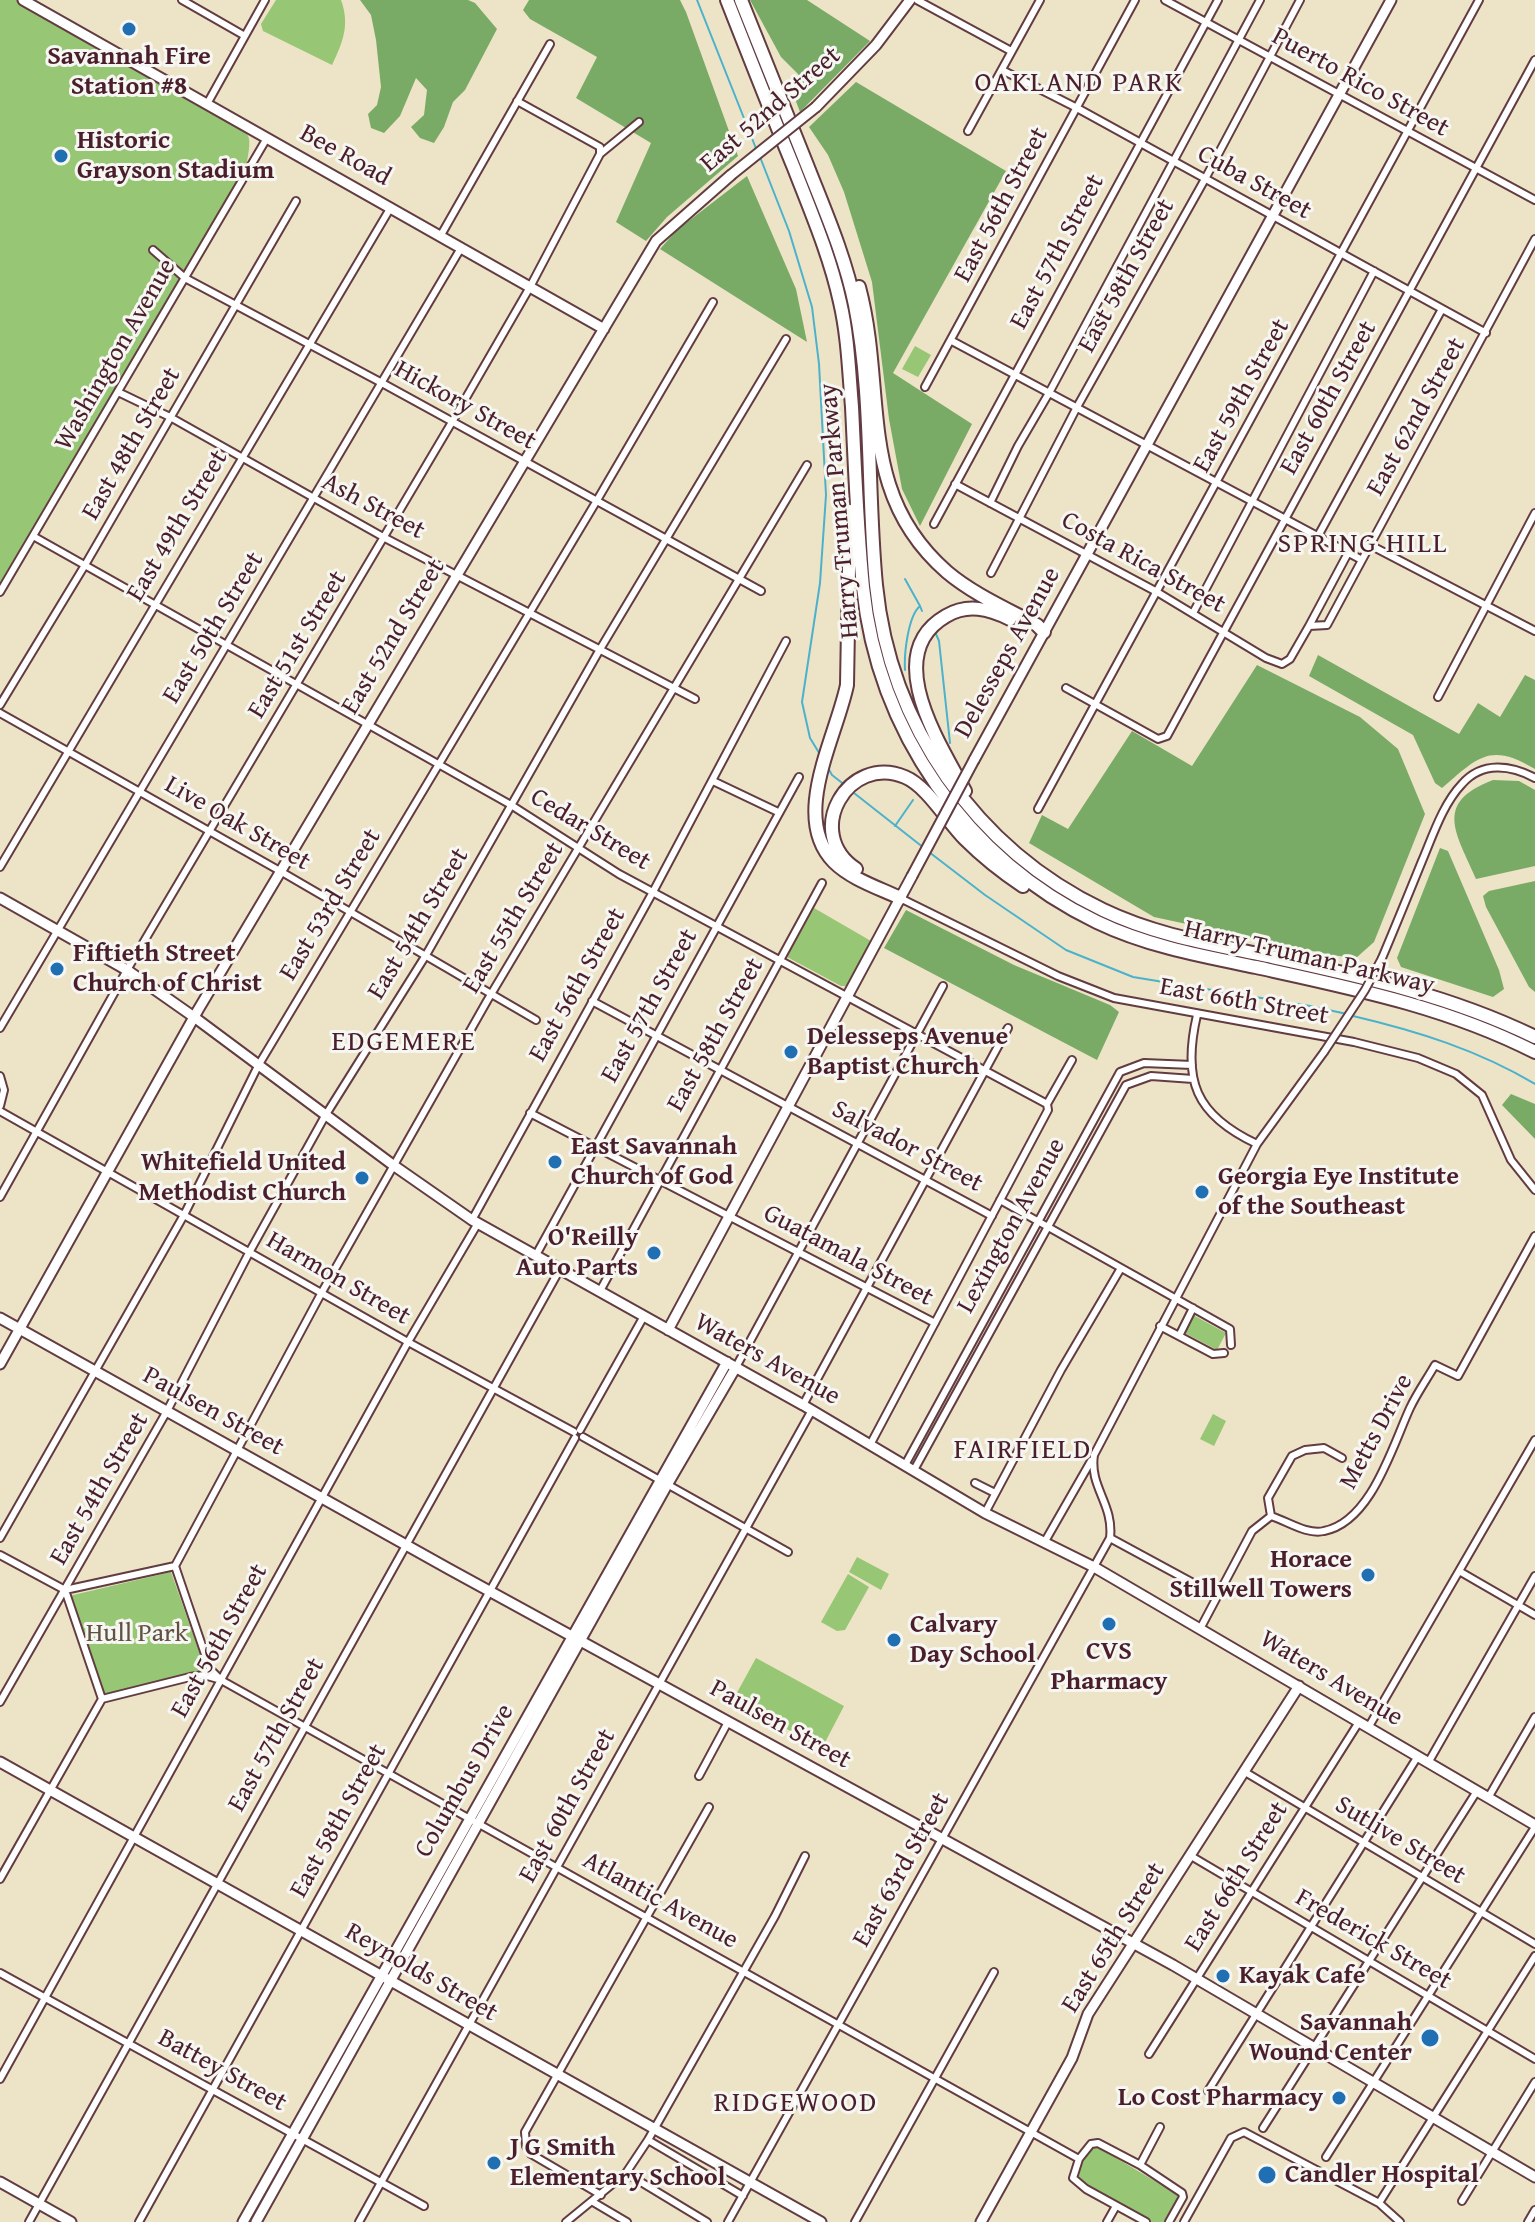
<!DOCTYPE html>
<style>
body{margin:0}
canvas{display:block;background:#ede3c6}
</style>
<canvas width="1535" height="2222"></canvas>
<script>
const context = document.querySelector('canvas').getContext('2d');
context.lineJoin = 'round';
function fillPath(path, color) {
  context.fillStyle = color;
  context.fill(path, 'evenodd');
}
function stroke(path, color, width, dash) {
  context.strokeStyle = color;
  context.lineWidth = width;
  context.lineCap = dash ? 'butt' : 'round';
  context.setLineDash(dash || []);
  context.stroke(path);
}
function write(font, color, halo, rows, align = 'center') {
  context.font = font + ' "Gentium Book Plus",serif';
  context.lineWidth = 6;
  context.setLineDash([]);
  context.textBaseline = 'middle';
  context.strokeStyle = halo;
  context.fillStyle = color;
  for (const [text, x, y, turn = 0] of rows) {
    context.save();
    context.translate(x, y);
    context.rotate((+turn || 0) * Math.PI / 180);
    context.textAlign = isNaN(turn) ? turn : align;
    if (halo) context.strokeText(text, 0, 0);
    context.fillText(text, 0, 0);
    context.restore();
  }
}
fillPath(new Path2D(`
 M0 0H18L220 115C252 135 253 130 246 168L0 585Z
 M276 0H341C350 25 343 42 332 65L263 31 261 24Z
 M915 346 931 355 918 377 902 369Z
 M814 908 871 941 846 986H841L787 957Z
 M1193 1315 1226 1333 1217 1350 1183 1332Z
 M1213 1414 1226 1421 1214 1446 1200 1439Z
 M857 1557 889 1574 881 1590 849 1572Z
 M171 1572 206 1671 105 1696 69 1596Z
 M848 1574 869 1587 845 1630 837 1631 821 1622Z
 M756 1658 844 1706 822 1748 733 1700Z
 M1098 2147 1178 2195 1179 2198 1165 2222H1151L1077 2181 1075 2176 1091 2148Z`), '#97c674');
fillPath(new Path2D(`
 M360 0H468L475 3 497 29 465 90 453 102 444 127 434 143 420 138 411 127 424 115 427 90 416 78 400 116 384 133 371 128 368 114 377 105 381 87 376 40 371 15Z
 M529 0H680L686 12 738 156 667 217 646 241 616 222 651 143 576 98 597 57 530 19 523 10Z
 M750 0H807L870 41 800 112 794 96 799 84 798 74 781 57Z
 M856 82 1006 171 893 373 972 424 920 526 902 489 889 419 872 282 844 192 828 155 809 127Z
 M747 176 796 289 807 342 660 249 677 230Z
 M1318 655 1459 734 1478 703 1500 717 1525 675 1535 680V769C1490 742 1478 757 1442 788L1435 783 1413 735 1309 676Z
 M1257 665 1360 717 1398 749 1425 814 1374 942 1356 958 1331 955 1154 917 1029 843 1042 815 1068 829 1132 731 1192 766Z
 M1493 780 1519 781 1535 790V866L1476 879C1457 834 1432 803 1493 780Z
 M1440 848 1448 851 1499 970 1504 989 1493 997 1401 967 1397 958Z
 M1535 881V992L1529 987 1486 907 1483 896 1489 891Z
 M906 910 1014 965 1110 1005 1119 1012 1097 1060 884 948Z
 M1511 1094 1535 1104V1139L1502 1105Z`), '#79ab66');
stroke(new Path2D(`
 M697 0 757 151
 M760 157 789 231 812 307 819 364 826 495 820 583 802 702 810 738 821 756
 M905 579 920 606
 M936 634 939 641 950 743
 M905 670C904 654 908 616 920 606L922 611
 M828 768 832 775 846 786
 M854 793 924 848
 M895 826 913 800
 M929 852 985 895 1066 950 1133 977 1310 1006 1347 1014
 M1353 1016C1417 1031 1478 1050 1535 1084`), '#4cb2cb', 2);
const street = new Path2D(`
 M182 0 245 36
 M917 0 1011 51
 M1165 0 1535 200
 M1002 70 1077 108 1486 333
 M517 101 600 147V154
 M207 104 265 0
 M968 131 1040 0
 M441 235 550 44
 M153 250 185 278 382 383 761 591
 M952 341 1362 560
 M925 387 1135 0
 M118 392 170 417 385 538 695 699
 M955 484 1157 592 1266 658 1282 664 1290 659 1309 626 1327 625 1535 239
 M990 503 1018 446 1049 393 1260 0
 M934 524 1218 0
 M33 536 511 805 619 874 1047 1104 1048 1110 870 1445
 M1318 536 1442 309
 M1370 545 1535 631
 M991 573 1077 407 1205 179 1300 0
 M0 592 267 138
 M1193 613 1374 271
 M1309 626 1348 553
 M1066 688 1158 739 1167 736 1535 60
 M1438 697 1535 513
 M0 705 85 565 296 201
 M0 713 280 871 536 1020
 M713 781 778 812
 M1038 809 1479 0
 M0 867 391 207
 M900 898 1058 976 1114 998 1354 1042 1418 1058 1456 1074 1482 1095 1511 1160 1535 1190
 M1382 958C1396 925 1409 893 1422 861 1433 835 1443 804 1462 784 1482 761 1511 765 1535 778
 M592 1001 992 1216
 M1197 1015C1182 1080 1195 1115 1257 1144
 M0 1028 461 248
 M0 1076 4 1090 0 1106
 M1047 1104 1072 1060
 M0 1111 408 1342 574 1432
 M530 1113 935 1323
 M0 1197 127 970 452 422 530 287 600 154 639 122
 M1000 1200 1230 1329 1231 1345
 M472 1220 654 890 786 641
 M536 1255 799 777
 M600 1291 822 883
 M1160 1326 1213 1354 1224 1353
 M1179 1336 1193 1308
 M736 1367 943 986
 M803 1405 1008 1028
 M580 1430 644 1316
 M583 1437 788 1552
 M905 1465 1120 1072 1144 1063 1192 1065
 M914 1470 1126 1085 1151 1076 1193 1079
 M975 1483 995 1493
 M985 1513 1061 1370 1121 1268
 M1271 1516C1287 1521 1307 1535 1324 1531 1371 1522 1392 1447 1410 1408 1417 1393 1427 1379 1435 1365L1458 1376 1535 1236
 M0 1538 184 1215 258 1066 596 502 713 302
 M1110 1538 1217 1596
 M1044 1543 1091 1461
 M0 1555 65 1590 175 1566
 M175 1566 322 1292 487 1001 807 465
 M175 1566 210 1669 221 1680 1079 2159
 M1459 1571 1535 1615
 M65 1590 102 1699
 M1200 1629 1252 1531 1271 1516 1268 1498 1292 1456 1305 1450 1324 1448 1342 1458
 M102 1699 190 1677 204 1675 218 1679
 M0 1702 167 1411 250 1251 325 1116 426 955 599 651 786 339
 M1368 1728 1535 1440
 M1428 1763 1535 1576
 M1245 1772 1535 1944
 M699 1776 728 1722
 M1488 1798 1535 1717
 M1191 1856 1535 2059
 M0 1879 102 1699
 M0 1973 424 2206
 M1149 2054 1359 1722
 M0 2079 408 1342 478 1223
 M1208 2091 1418 1756
 M1263 2128 1477 1791
 M648 2140 743 2196
 M1326 2157 1535 1827
 M1140 2165 1160 2127
 M626 2173 707 2222
 M601 2195 531 2154 526 2146 525 2132 709 1807
 M1462 2201 1535 2082
 M593 2202 627 2222
 M1379 2203 1535 1956
 M29 2222 560 1269
 M139 2222 575 1438
 M359 2222 812 1410
 M566 2222 626 2173 648 2140 775 1916 805 1856
 M728 2222 1110 1538C1114 1504 1089 1487 1094 1455L1257 1144 1324 1052
 M855 2222 994 1972
 M1107 2222 1116 2206
 M1146 2222 1086 2189 1073 2178 1079 2159 1091 2144 1098 2143 1140 2165 1182 2193 1183 2197 1169 2222
 M1184 2222 1231 2138 1244 2132 1379 2203 1400 2222
 M1528 2222 1535 2210`);
const secondary = new Path2D(`
 M23 0 604 329
 M816 107 876 45 910 0
 M974 760 1391 0
 M0 898 127 970 194 1017 393 1165 472 1220 803 1405 985 1513 1094 1567 1535 1825
 M0 1318 449 1569 1173 1965 1535 2177
 M668 1330 912 876
 M0 1364 198 1010 656 241 731 175
 M0 1762 821 2222
 M0 2182 71 2222
 M243 2222 727 1362
 M256 2222 667 1485 736 1367
 M981 2222 1072 2058 1088 2014 1299 1686`);
const highway = new Path2D(`
 M727 0C749 56 771 112 794 168 811 212 830 256 840 302 848 336 849 372 852 407 855 467 857 527 863 587 878 731 966 859 1097 922 1147 946 1202 956 1256 967 1352 988 1447 1007 1535 1052
 M741 0C763 55 785 110 807 165 825 211 845 256 855 305 873 395 867 493 876 585 890 726 976 849 1103 910 1155 935 1211 944 1267 956 1359 976 1449 995 1535 1037
 M859 287C887 392 855 492 947 572 973 594 1007 609 1037 625L1044 632
 M850 511 847 685C836 738 790 817 834 862 851 879 879 888 900 898
 M965 791C940 744 880 654 946 616 968 603 989 609 1010 619
 M856 869C802 833 848 753 905 777 927 786 947 821 965 839 983 857 1002 872 1023 886`);
stroke(street, '#623c42', 10);
stroke(secondary, '#623c42', 13);
stroke(highway, '#623c42', 16);
stroke(street, '#fff', 6);
stroke(secondary, '#fff', 9);
stroke(highway, '#fff', 12);
const streetBridge = new Path2D(`
 M1324 1052 1365 990 1382 958`);
const secondaryBridge = new Path2D(`
 M731 175 816 107
 M912 876 974 760`);
stroke(streetBridge, '#623c42', 10, []);
stroke(secondaryBridge, '#623c42', 13, []);
stroke(streetBridge, '#fff', 6);
stroke(secondaryBridge, '#fff', 9);
for (const [x, y, r, color] of [
 [129,29,8,"#1f6fb2"],
 [61,156,8,"#1f6fb2"],
 [57,969,8,"#1f6fb2"],
 [791,1052,8,"#1f6fb2"],
 [555,1162,8,"#1f6fb2"],
 [362,1178,8,"#1f6fb2"],
 [1202,1192,8,"#1f6fb2"],
 [654,1253,8,"#1f6fb2"],
 [1368,1575,8,"#1f6fb2"],
 [1109,1624,8,"#1f6fb2"],
 [894,1640,8,"#1f6fb2"],
 [1223,1976,8,"#1f6fb2"],
 [1430,2038,10,"#1f6fb2"],
 [1339,2098,8,"#1f6fb2"],
 [494,2163,8,"#1f6fb2"],
 [1267,2175,10,"#1f6fb2"]
]) {
  const dot = new Path2D();
  dot.arc(x, y, r, 0, 2 * Math.PI);
  context.fillStyle = color;
  context.fill(dot);
  stroke(dot, '#f6f6f2', 3);
}
write('bold 26px', '#4a1f2b', '#f6f6f2', [
 ["Savannah Fire",129,57,"center"],
 ["Station #8",129,87,"center"],
 ["Historic",77,141],
 ["Grayson Stadium",77,171],
 ["Fiftieth Street",73,954],
 ["Church of Christ",73,984],
 ["Delesseps Avenue",807,1037],
 ["Baptist Church",807,1067],
 ["East Savannah",571,1147],
 ["Church of God",571,1177],
 ["Whitefield United",346,1163,"right"],
 ["Methodist Church",346,1193,"right"],
 ["Georgia Eye Institute",1218,1177],
 ["of the Southeast",1218,1207],
 ["O'Reilly",638,1238,"right"],
 ["Auto Parts",638,1268,"right"],
 ["Horace",1352,1560,"right"],
 ["Stillwell Towers",1352,1590,"right"],
 ["Calvary",910,1625],
 ["Day School",910,1655],
 ["CVS",1109,1652,"center"],
 ["Pharmacy",1109,1682,"center"],
 ["Kayak Cafe",1239,1976],
 ["Savannah",1412,2023,"right"],
 ["Wound Center",1412,2053,"right"],
 ["Lo Cost Pharmacy",1323,2098,"right"],
 ["J G Smith",510,2148],
 ["Elementary School",510,2178],
 ["Candler Hospital",1285,2175]
], 'left');
write('26px', '#4a1f2b', '#f6f6f2', [
 ["Puerto Rico Street",1360,83,29],
 ["East 52nd Street",771,110,-41],
 ["Bee Road",345,156,29],
 ["Cuba Street",1254,183,29],
 ["East 56th Street",1002,205,-62],
 ["East 57th Street",1058,252,-62],
 ["East 58th Street",1127,276,-61],
 ["Washington Avenue",116,355,-60],
 ["East 59th Street",1242,396,-61],
 ["East 60th Street",1329,398,-61],
 ["Hickory Street",465,406,29],
 ["East 62nd Street",1417,417,-61],
 ["East 48th Street",132,444,-60],
 ["Ash Street",373,507,28],
 ["Harry Truman Parkway",840,511,-95],
 ["East 49th Street",178,526,-59],
 ["Costa Rica Street",1143,563,29],
 ["East 50th Street",214,628,-59],
 ["East 52nd Street",394,637,-59],
 ["East 51st Street",298,645,-59],
 ["Delesseps Avenue",1008,653,-61],
 ["Live Oak Street",237,824,30],
 ["Cedar Street",590,830,31],
 ["East 53rd Street",331,905,-59],
 ["East 55th Street",514,918,-59],
 ["East 54th Street",419,924,-59],
 ["Harry Truman Parkway",1309,958,13],
 ["East 56th Street",578,985,-61],
 ["East 66th Street",1244,1002,10],
 ["East 57th Street",650,1006,-61],
 ["East 58th Street",716,1035,-61],
 ["Salvador Street",907,1147,28],
 ["Lexington Avenue",1012,1226,-61],
 ["Guatamala Street",848,1256,28],
 ["Harmon Street",338,1279,30],
 ["Waters Avenue",767,1360,29],
 ["Paulsen Street",213,1412,29],
 ["Metts Drive",1377,1432,-62],
 ["East 54th Street",100,1489,-60],
 ["East 56th Street",220,1641,-61],
 ["Waters Avenue",1331,1679,31],
 ["Paulsen Street",780,1725,29],
 ["East 57th Street",277,1735,-61],
 ["Columbus Drive",465,1781,-60],
 ["East 60th Street",568,1806,-61],
 ["East 58th Street",339,1821,-61],
 ["Sutlive Street",1400,1841,31],
 ["East 63rd Street",902,1870,-61],
 ["East 66th Street",1237,1877,-58],
 ["Atlantic Avenue",660,1901,29],
 ["East 65th Street",1114,1938,-58],
 ["Frederick Street",1373,1940,30],
 ["Reynolds Street",421,1973,30],
 ["Battey Street",222,2071,29]
]);
write('26px', '#615141', '#f6f6f2', [
 ["Hull Park",137,1634]
]);
context.letterSpacing = '2px';
write('28px', '#4a1f2b', '#f6f6f2', [
 ["OAKLAND PARK",1079,84],
 ["SPRING HILL",1363,545],
 ["EDGEMERE",404,1043],
 ["FAIRFIELD",1023,1451],
 ["RIDGEWOOD",796,2104]
]);
context.letterSpacing = '0px';
</script>
